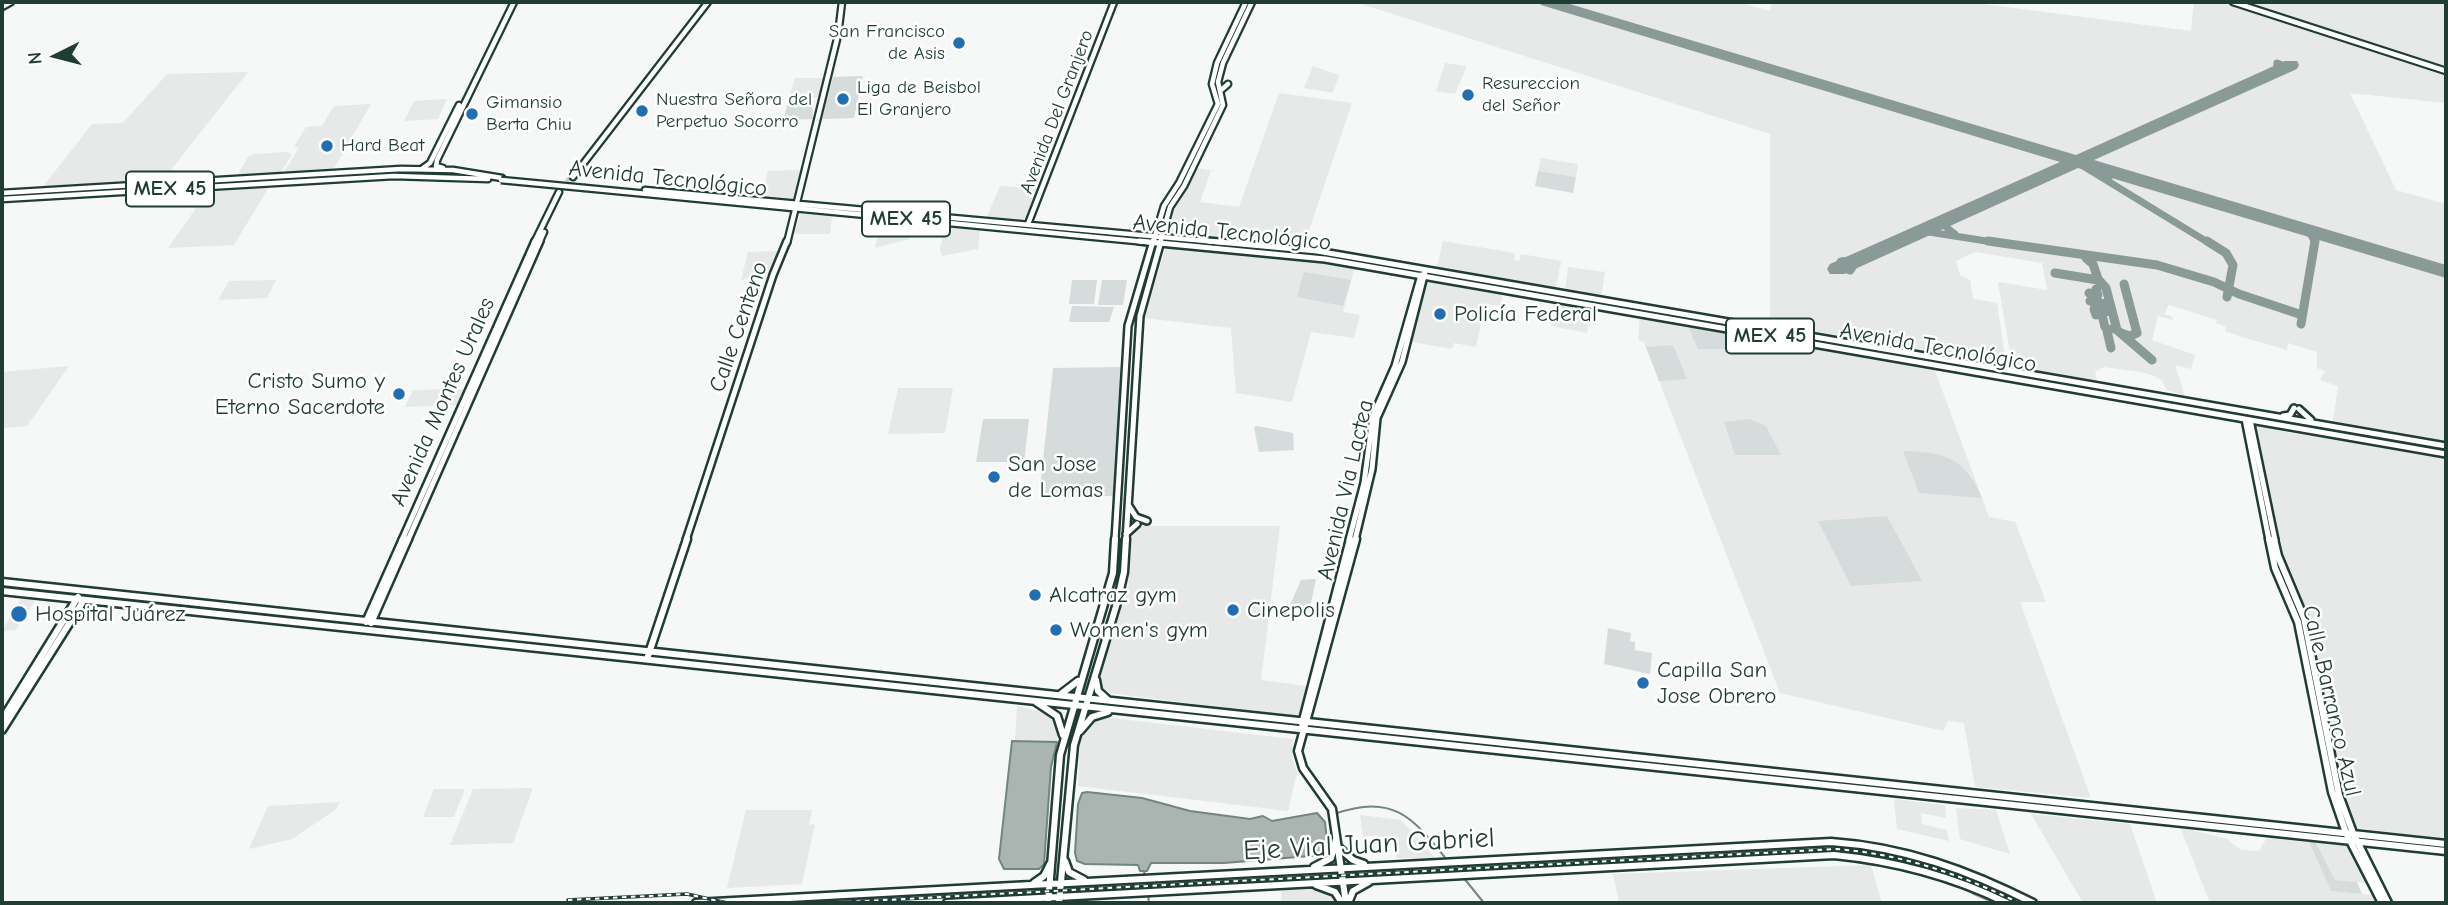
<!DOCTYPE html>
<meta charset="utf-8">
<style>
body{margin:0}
#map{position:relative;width:2448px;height:905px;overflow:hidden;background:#f6f7f7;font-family:"Comic Neue",sans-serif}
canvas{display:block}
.frame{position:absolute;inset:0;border:4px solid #1f3d34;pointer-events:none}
.north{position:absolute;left:21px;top:21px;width:70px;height:70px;-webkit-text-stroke:5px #fff;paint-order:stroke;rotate:264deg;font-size:19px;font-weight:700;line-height:28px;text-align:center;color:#1f3d34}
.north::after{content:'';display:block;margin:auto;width:24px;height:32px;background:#1f3d34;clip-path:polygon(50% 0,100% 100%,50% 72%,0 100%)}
</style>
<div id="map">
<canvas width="2448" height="905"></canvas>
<div class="frame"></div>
<div class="north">N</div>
</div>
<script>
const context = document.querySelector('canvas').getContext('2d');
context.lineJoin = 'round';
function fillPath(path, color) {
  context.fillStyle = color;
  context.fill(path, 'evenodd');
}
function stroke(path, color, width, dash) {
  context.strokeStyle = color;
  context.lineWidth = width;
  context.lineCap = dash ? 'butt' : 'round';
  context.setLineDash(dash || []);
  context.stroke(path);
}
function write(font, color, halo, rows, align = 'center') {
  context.font = font + ' "Comic Neue",sans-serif';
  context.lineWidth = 5;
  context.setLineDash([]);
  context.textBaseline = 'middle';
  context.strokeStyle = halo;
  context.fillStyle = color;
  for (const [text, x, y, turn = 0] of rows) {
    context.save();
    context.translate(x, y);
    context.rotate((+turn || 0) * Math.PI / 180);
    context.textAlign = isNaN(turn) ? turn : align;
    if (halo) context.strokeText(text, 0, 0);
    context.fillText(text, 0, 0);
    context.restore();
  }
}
fillPath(new Path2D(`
 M1355 2H1738L1770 11 1771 2H1968L2191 31 2194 2H2446V103L2350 93 2396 190 2446 204V441L2333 422 2338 386 2320 380 2325 371 2317 368V352L2288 343 2287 350 2242 337 2225 331 2226 327 2216 323 2217 320 2169 305 2164 314 2173 317 2172 320 2158 316 2152 340 2195 355 2191 369 2175 365 2185 396 2167 390 2161 380 2152 375 2141 372 2104 367 2095 372 2097 381 2021 368 2011 358 1998 282 2047 290 2042 263 1975 252 1956 261 1960 275 1970 280 1973 299 1997 303 2005 357 2001 363 1770 324V134Z
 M1445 63 1467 66 1455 94 1436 91Z
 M1313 66 1339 75 1333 93 1304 88Z
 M248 72 163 180 42 188 92 124 123 123 167 74Z
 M795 78H824L819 97 789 98Z
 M1279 93 1352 103 1304 245 1220 239 1171 232 1169 227 1172 209 1196 168 1211 170 1200 202 1239 207Z
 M447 99 438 119 404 121 414 101Z
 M371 104 333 170 283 174 299 147H294L306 127 322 126 334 106Z
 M287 152 292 154 280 174 237 176 248 157 254 154Z
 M1541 158 1578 164 1576 177 1538 171Z
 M801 170 794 200 762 197 768 171Z
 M1000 186 1039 189 1028 216 1021 221 986 219Z
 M269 187 234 245 168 248 208 191Z
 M801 213 832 215 830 234H794Z
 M881 220 914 222 910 239 875 248Z
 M945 225 980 228 978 249 942 256 940 250Z
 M1443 241 1515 253 1514 260 1519 261 1521 254 1561 261 1556 288 1437 267Z
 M1169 247 1315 260 1355 266 1343 312 1360 315 1354 338 1311 332 1292 402 1236 393 1231 328 1144 318 1165 250Z
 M781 251 771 273 741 280 748 252Z
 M1568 267 1605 272 1601 297 1565 291Z
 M276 280 267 298 218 300 229 281Z
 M1428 280 1503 292 1500 306 1485 304 1476 347 1454 343 1452 349 1412 342Z
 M1554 300 1591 306 1587 333 1551 326Z
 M1640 317 1934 368 1989 517 2015 522 2046 602H2020L2091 798 1975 787 1964 723 1948 721 1943 731 1780 693 1644 342 1638 340Z
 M69 366 27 426 2 428V372Z
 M898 388H953L945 433 888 434Z
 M465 389 458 405 405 407 413 390Z
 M2255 424 2290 433 2354 441 2375 447 2446 458V839L2355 828 2343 798 2311 631 2282 569Z
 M1138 526H1280L1261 680 1307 686 1298 717 1110 693 1102 688 1100 678 1128 587 1132 529Z
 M21 599H36L16 630 2 631Z
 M1017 706 1049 713 1058 723 1057 742 1015 740Z
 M1103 717 1293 739 1292 757 1297 772 1288 811 1078 786 1080 742 1089 724Z
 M533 788 513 843 450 845 473 789Z
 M434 789H465L454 817H423Z
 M1894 799 1945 805 1946 818 1921 813 1922 824 1947 830 1949 841 1897 829Z
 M340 802 335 810 292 839 249 849 268 806Z
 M1956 808 1996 810 2010 854 1960 839Z
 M746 810H812L809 825 815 824 802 884 727 888Z
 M2031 814 2130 824 2157 903H2083Z
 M1360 815 1401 820 1436 859 1396 858 1399 837 1363 836Z
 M2180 827 2227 839 2241 850 2259 851 2266 839 2270 838 2309 842 2331 891 2372 895 2377 903H2210Z
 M2315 841 2342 844 2352 850 2369 883 2335 880Z
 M1871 865 1882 903H1619L1613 874Z
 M1307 888 1329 892 1335 903H1281L1282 890Z`), '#e6e9e8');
fillPath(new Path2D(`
 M863 76 854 118 822 119 833 77Z
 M812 98 813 119 783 120 789 99Z
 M1538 171 1576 177 1573 193 1535 186Z
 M1304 272 1351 280 1343 306 1297 297Z
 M1072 280H1097L1094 304H1069Z
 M1102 280H1127L1123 305H1098Z
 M1072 306H1073L1114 307 1109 322H1069Z
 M1688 326 1725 331 1732 343 1726 344 1728 349H1698Z
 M1673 345 1687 379 1659 381 1646 347Z
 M1122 367 1115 496 1039 497 1053 368Z
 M983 419H1029L1024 462H976Z
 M1750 419 1766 426 1781 455H1735L1724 422Z
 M1257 426 1293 433 1294 450 1259 452 1254 427Z
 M1903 451C1944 452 1966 458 1982 498L1919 493Z
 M1887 516 1922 581 1851 586 1818 521Z
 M1316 579 1310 608 1292 607 1290 605 1301 580Z
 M1608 628 1631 633 1630 641 1635 642V650L1652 653 1650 674 1604 664Z
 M2315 841 2335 880 2357 882 2362 894 2331 891 2309 842Z`), '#d6dcdb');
const water = new Path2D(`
 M1012 741 1057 742 1051 767 1044 864 1039 869H1004L999 859Z
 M1087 792 1142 798 1190 811 1250 819 1263 816 1272 821 1317 813 1325 822 1327 840 1322 855 1224 863H1151L1147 871H1140L1138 865 1085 864 1077 861 1075 853 1078 804 1082 793Z`);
fillPath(water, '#aab5b1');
stroke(water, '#72857f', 2);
stroke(new Path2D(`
 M1334 814C1394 793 1413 818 1447 860
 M1451 864 1459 873
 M1144 871 1147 888
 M1463 877 1484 903
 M1148 894 1149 903`), '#72857f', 2);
stroke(new Path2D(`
 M2 4 7 2`), '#aab5b1', 2.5);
stroke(new Path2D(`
 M1974 893 1997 903`), '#aab5b1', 4.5);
stroke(new Path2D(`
 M2276 72 2277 63 2287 67
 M2060 156 2069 164H2081
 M2075 161 2209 243
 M2109 180 2105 172 2118 174
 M1947 219 1946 227 1955 234
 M2309 231 2315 243
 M1916 233 1929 232 1999 243`), '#8a9a96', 7);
stroke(new Path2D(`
 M1988 241 2157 265 2214 282 2239 294 2302 315
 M2207 241 2226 253 2233 265 2227 297
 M2086 258 2093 264 2098 279 2106 288 2117 330 2152 360
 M1852 261 1841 262 1839 266 1850 270 1857 259
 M2055 273 2098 280
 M2089 293 2098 295 2096 289
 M2090 301 2105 304
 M2099 303 2105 327
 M2096 315 2094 309 2112 312
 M2301 324 2315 241
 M2121 333 2130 336 2137 333 2124 284
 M2111 348 2107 331 2116 327`), '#8a9a96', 9);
fillPath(new Path2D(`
 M1539 2H1563L2076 155 2285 61H2297L2299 65 2297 69 2094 160 2446 265V278L2078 168 1844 274H1830L1827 269 1830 264 2060 162 1541 5Z`), '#8a9a96');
stroke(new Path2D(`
 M559 192 570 177`), '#cbd2d0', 4.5, [4.5, 2]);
const majorFar2 = new Path2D(`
 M2233 2 2446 71
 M2 7 11 2
 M1220 91 1228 84
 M423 168 430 163 459 105
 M443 168 436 166 437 160 514 2
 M573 177 708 2
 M585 188 1157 243
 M645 190 1228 243
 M2 193 401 169 453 170 502 178
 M2 199 394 176 488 179
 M1028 224 1114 2
 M534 243 559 192
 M539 243 544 232
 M787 243 838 35 842 2
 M1153 243 1164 206 1179 183 1218 104 1212 84 1217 63 1246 2
 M1160 243 1170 207 1184 186 1223 105 1218 82 1223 63 1252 2`);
const majorFar1 = new Path2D(`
 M1139 241 1325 259 2446 454
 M1208 241 1317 251 2446 446
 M2299 409 2311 420
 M2283 416 2290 415 2294 408
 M2245 419 2269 540
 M2250 420 2275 540
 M1129 506 1136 517 1147 521
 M1126 534 1137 524
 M402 540 535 241
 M408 540 540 241
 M686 540 773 275 787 241
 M1115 540 1128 326 1153 241
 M1126 540 1140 316 1161 241
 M1349 540 1364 483 1373 416 1395 366 1421 275
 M1355 540 1372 469 1377 418 1402 362 1425 272`);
const major = new Path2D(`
 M2269 539 2275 568 2298 622 2332 792 2346 833 2382 903
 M2274 539 2278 556 2304 618 2339 795 2353 833 2388 903
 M2 582 2446 844
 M2 591 2446 851
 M366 622 403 539
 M371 623 408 539
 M647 659 687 539
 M1096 680 1098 691 1108 700
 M1061 694 1078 681
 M1036 702 1057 716 1063 735
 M2 720 78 597
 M1302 724 1350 539
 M2 730 84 600
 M1080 731 1092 717 1108 712
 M1339 848 1353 860 1364 864
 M1065 861 1069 872 1084 880
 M1314 867 1331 858 1336 839
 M1034 883 1044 876 1050 864
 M1316 885 1335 892 1342 903
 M696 903 1831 842C1904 847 1968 870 2033 903
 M947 903 1834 855C1895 861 1952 876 2007 903
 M1048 903 1060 755 1113 573 1115 539
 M1059 903 1074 745 1117 603 1124 572 1126 539
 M1346 903 1332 809 1303 768 1298 751 1356 539
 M1348 903 1353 891 1369 882`);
stroke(majorFar2, '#1f3d34', 9);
stroke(majorFar1, '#1f3d34', 10);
stroke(major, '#1f3d34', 11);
stroke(majorFar2, '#fff', 4.5);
stroke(majorFar1, '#fff', 5);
stroke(major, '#fff', 6);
const rail = new Path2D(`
 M568 900 687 894 727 903
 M829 903 1836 849C1902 854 1960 874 2019 903`);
stroke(rail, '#1f3d34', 3.5);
stroke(rail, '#fff', 2, [4.5]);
const majorBridge = new Path2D(`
 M501 180 585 188`);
stroke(majorBridge, '#1f3d34', 9, []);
stroke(majorBridge, '#fff', 4.5);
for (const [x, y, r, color] of [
 [959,43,7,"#1f6fb2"],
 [1468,95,7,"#1f6fb2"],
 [843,99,7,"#1f6fb2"],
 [642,111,7,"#1f6fb2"],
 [472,114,7,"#1f6fb2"],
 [327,146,7,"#1f6fb2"],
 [1440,314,7,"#1f6fb2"],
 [399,394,7,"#1f6fb2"],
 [994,477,7,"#1f6fb2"],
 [1035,595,7,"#1f6fb2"],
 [1233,610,7,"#1f6fb2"],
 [19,614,9,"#1f6fb2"],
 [1056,630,7,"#1f6fb2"],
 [1643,683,7,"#1f6fb2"]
]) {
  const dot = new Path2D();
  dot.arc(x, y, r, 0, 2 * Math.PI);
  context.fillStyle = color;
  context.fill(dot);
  stroke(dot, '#fff', 2.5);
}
write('19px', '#1f3d34', '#fff', [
 ["San Francisco",945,32,"right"],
 ["de Asis",945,54,"right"],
 ["Resureccion",1482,84],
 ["del Señor",1482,106],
 ["Liga de Beisbol",857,88],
 ["El Granjero",857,110],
 ["Nuestra Señora del",656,100],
 ["Perpetuo Socorro",656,122],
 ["Gimansio",486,103],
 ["Berta Chiu",486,125],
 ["Hard Beat",341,146]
], 'left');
write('19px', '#1f3d34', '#fff', [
 ["Avenida Del Granjero",1057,112,-69]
]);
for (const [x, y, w] of [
 [170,189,88],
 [906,219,88],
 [1770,336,88]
]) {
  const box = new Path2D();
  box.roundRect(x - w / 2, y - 17.5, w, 35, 5);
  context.fillStyle = '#fff';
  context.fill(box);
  stroke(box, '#1f3d34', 2);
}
write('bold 21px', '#1f3d34', null, [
 ["MEX 45",170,189],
 ["MEX 45",906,219],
 ["MEX 45",1770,336]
]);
write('23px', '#1f3d34', '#fff', [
 ["Avenida Tecnológico",668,179,6],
 ["Avenida Tecnológico",1232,233,6],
 ["Calle Centeno",739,327,-71],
 ["Avenida Tecnológico",1938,348,10],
 ["Avenida Montes Urales",443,402,-66],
 ["Avenida Via Lactea",1346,490,-77],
 ["Calle Barranco Azul",2331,701,77]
]);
write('23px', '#1f3d34', '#fff', [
 ["Policía Federal",1454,314],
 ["Cristo Sumo y",385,381,"right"],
 ["Eterno Sacerdote",385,407,"right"],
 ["San Jose",1008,464],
 ["de Lomas",1008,490],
 ["Alcatraz gym",1049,595],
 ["Cinepolis",1247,610],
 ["Hospital Juárez",35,614],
 ["Women's gym",1070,630],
 ["Capilla San",1657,670],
 ["Jose Obrero",1657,696]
], 'left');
write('28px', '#1f3d34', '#fff', [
 ["Eje Vial Juan Gabriel",1369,845,-3]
]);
</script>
